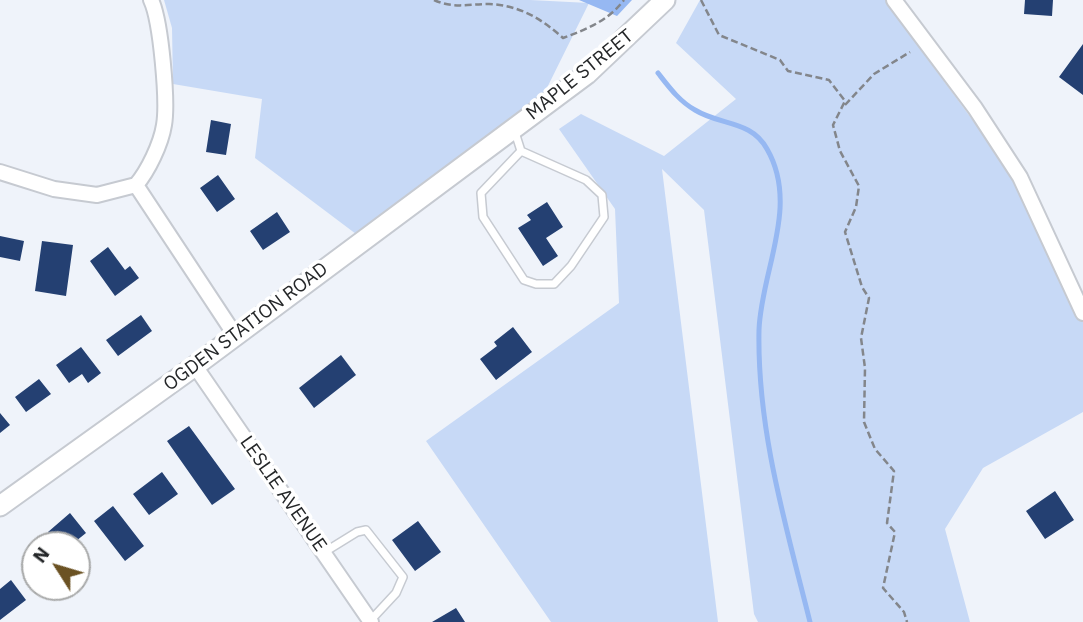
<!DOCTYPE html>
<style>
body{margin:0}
#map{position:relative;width:1083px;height:622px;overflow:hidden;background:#eff3fa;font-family:"IBM Plex Sans",sans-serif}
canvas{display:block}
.north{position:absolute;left:21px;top:531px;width:70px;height:70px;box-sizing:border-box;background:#fff;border:2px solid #a8a9a9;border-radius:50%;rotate:307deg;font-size:19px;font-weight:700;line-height:28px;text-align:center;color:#252729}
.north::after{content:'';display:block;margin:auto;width:24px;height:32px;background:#6b5223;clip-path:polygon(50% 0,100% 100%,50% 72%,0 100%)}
</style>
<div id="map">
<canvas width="1083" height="622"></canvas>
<div class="north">N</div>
</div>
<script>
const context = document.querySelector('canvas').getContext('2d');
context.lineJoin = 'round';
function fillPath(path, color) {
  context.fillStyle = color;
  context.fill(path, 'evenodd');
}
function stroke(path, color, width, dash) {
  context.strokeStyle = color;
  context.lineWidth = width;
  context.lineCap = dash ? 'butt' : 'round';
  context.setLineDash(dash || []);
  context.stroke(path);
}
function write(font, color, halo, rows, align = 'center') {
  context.font = font + ' "IBM Plex Sans",sans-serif';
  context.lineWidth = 7;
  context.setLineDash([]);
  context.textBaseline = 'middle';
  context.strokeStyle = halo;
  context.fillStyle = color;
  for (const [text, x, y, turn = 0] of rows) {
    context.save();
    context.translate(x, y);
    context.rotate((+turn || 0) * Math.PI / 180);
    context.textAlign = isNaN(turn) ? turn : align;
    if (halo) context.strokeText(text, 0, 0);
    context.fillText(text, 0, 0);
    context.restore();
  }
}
fillPath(new Path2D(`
 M164 0H530L589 3 540 102 360 237 255 158 262 99 173 84 172 28Z
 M700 0H902L893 12 1030 198 1083 317V412L983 468 945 529 970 622H758L754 614 704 210 662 169 718 622H551L426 441 619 303 615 209 559 129 581 114 664 156 736 99 676 43Z`), '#c7d9f6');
fillPath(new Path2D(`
 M579 0H632L617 16Z`), '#96b8f2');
stroke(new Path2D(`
 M658 73C669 87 679 101 695 110 721 126 751 120 767 149 800 206 761 271 759 330 757 430 786 526 810 622`), '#96b8f2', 5);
fillPath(new Path2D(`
 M1025 0H1053L1052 16 1024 14Z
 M1083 44V95L1059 77Z
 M211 120 231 124 226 155 206 152Z
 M218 175 235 199 217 212 200 188Z
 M547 202 563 227 546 238 558 256 543 266 518 228 531 220 527 215Z
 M277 212 290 232 263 250 250 231Z
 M0 236 24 241 20 261 0 257Z
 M42 241 73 245 66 296 35 291Z
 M108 247 125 270 130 266 139 278 115 296 90 261Z
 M141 315 152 331 118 356 106 340Z
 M513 327 532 352 496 380 480 359 497 346 494 342Z
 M81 347 101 373 88 383 82 374 69 383 56 365Z
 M341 355 356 375 314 408 299 388Z
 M39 379 51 394 26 412 15 397Z
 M0 413 10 425 0 433Z
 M189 426 235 489 212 505 167 441Z
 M162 472 178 494 149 515 133 494Z
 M1055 491 1074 520 1045 539 1026 511Z
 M113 506 144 546 125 561 94 521Z
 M70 513 86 533 71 545H58L48 532Z
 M418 521 441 552 415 571 392 540Z
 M11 580 26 600 0 620V589Z
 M456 608 465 622H432Z`), '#244072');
const lane = new Path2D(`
 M514 129 521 151 481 193 483 217 524 280 536 284H554L571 266 604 217 602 195 586 180 521 151
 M323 553 357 532 366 530 403 577 396 593 370 621`);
const street = new Path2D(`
 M894 0 975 108 1020 177 1083 313
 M0 172 54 189 97 195 136 185
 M136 185C148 171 161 144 164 125 168 102 161 21 151 0
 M136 185 235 335
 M195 366 371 622`);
const secondary = new Path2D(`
 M0 506 195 366 587 74 665 0`);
stroke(lane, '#c6cad1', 10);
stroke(street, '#c6cad1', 18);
stroke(secondary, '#c6cad1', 23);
stroke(new Path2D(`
 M434 0C454 9 468 4 489 4 519 5 542 19 563 38 587 29 608 21 624 0
 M701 0 719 35 780 60 788 71 829 80 845 101 833 125 840 151 859 186 856 207 845 232 862 287 869 298 861 338 865 368 864 422 875 449 894 471 887 523 895 532 883 588 904 612 907 622
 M845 105 874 74 910 52`), '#83868b', 2.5, [7, 3.5]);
stroke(lane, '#fff', 7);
stroke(street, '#fff', 14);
stroke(secondary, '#fff', 19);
write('19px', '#252729', '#fff', [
 ["MAPLE STREET",580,75,-39],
 ["OGDEN STATION ROAD",246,327,-37],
 ["LESLIE AVENUE",283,494,55]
]);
</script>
